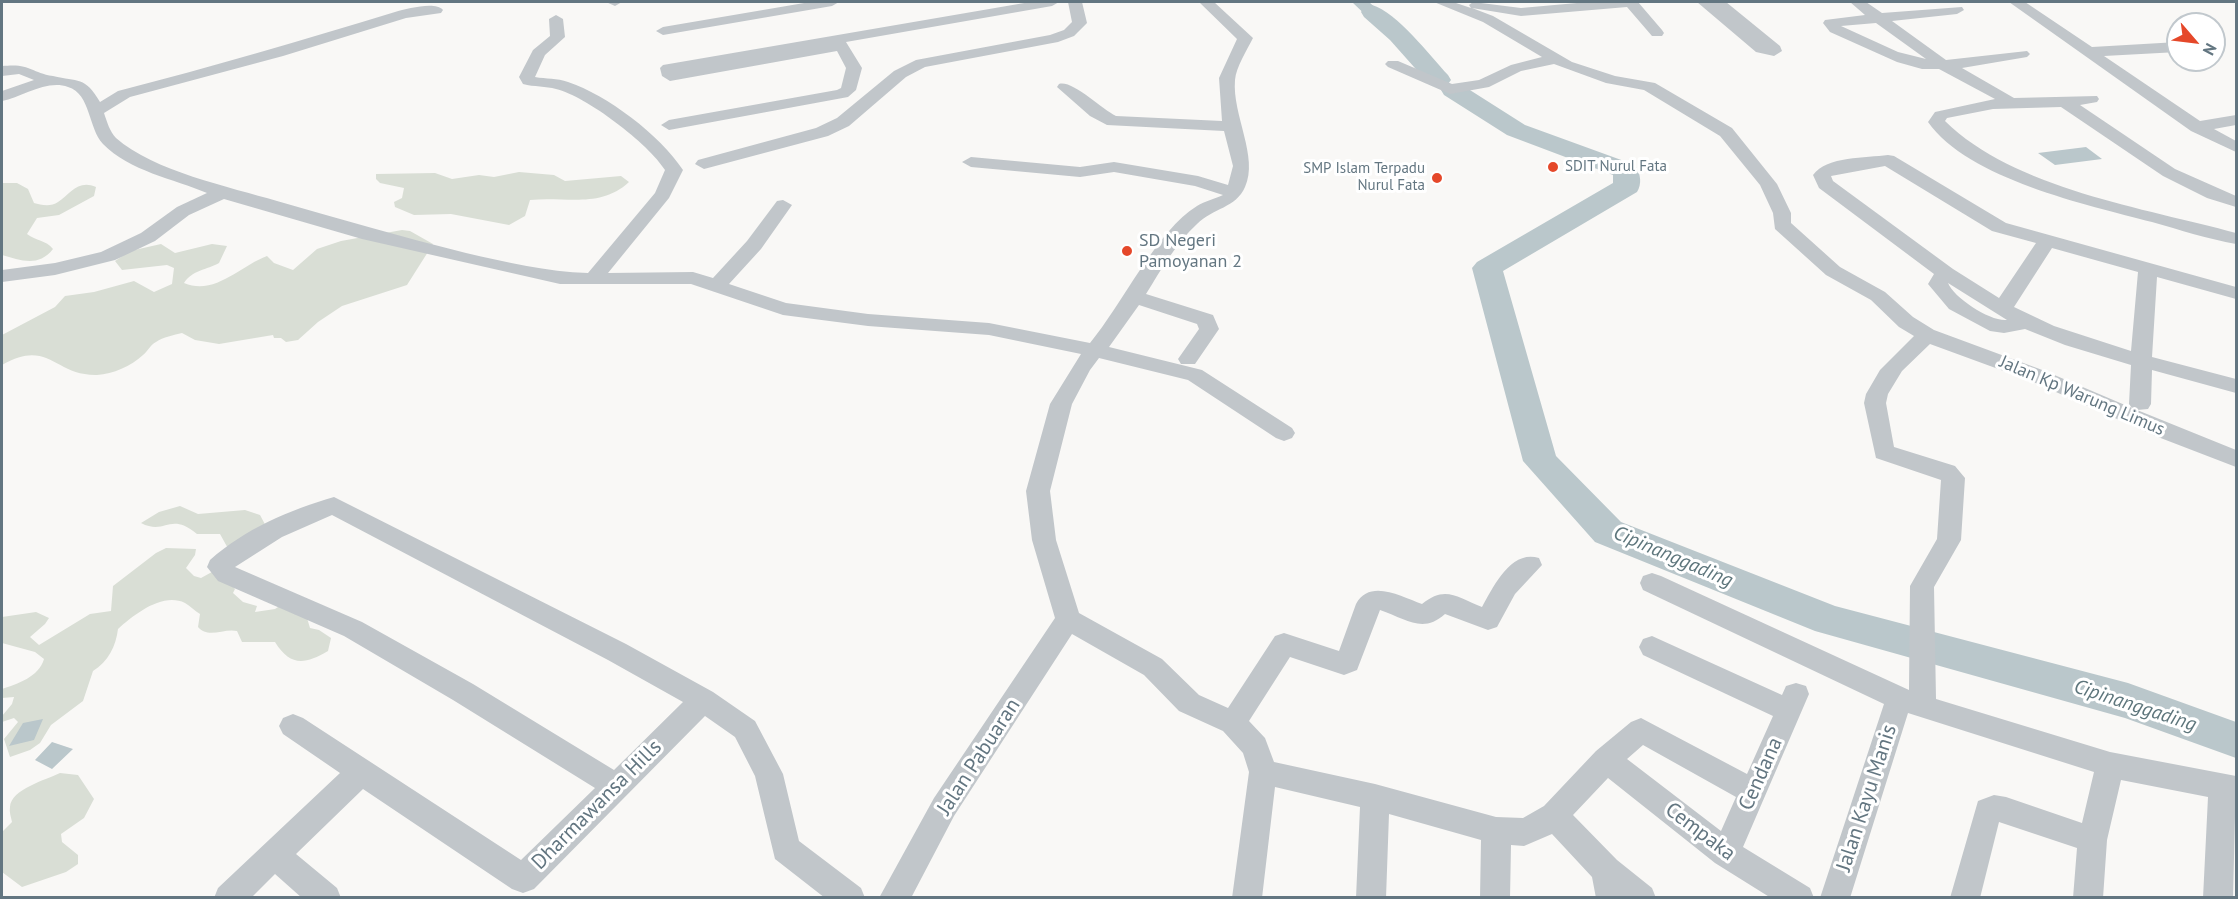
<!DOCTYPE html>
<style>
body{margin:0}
#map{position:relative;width:2238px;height:899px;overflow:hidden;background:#f9f8f6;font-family:"PT Sans",sans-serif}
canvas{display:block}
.frame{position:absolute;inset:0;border:3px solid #637681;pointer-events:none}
.north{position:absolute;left:2166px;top:12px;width:60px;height:60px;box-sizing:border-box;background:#fff;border:2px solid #c1c8cd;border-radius:50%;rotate:118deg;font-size:16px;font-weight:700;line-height:24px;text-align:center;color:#637681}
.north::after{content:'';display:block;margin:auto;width:21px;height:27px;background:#e5482a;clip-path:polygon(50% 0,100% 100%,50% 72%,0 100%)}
</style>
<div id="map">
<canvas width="2238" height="899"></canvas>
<div class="frame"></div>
<div class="north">N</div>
</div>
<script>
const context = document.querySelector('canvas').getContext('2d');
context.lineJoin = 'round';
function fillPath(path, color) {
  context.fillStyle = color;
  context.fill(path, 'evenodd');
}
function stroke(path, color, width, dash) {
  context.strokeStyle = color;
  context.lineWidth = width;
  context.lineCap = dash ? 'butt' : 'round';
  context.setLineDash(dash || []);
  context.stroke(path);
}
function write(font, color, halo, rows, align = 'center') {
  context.font = font + ' "PT Sans",sans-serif';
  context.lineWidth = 6;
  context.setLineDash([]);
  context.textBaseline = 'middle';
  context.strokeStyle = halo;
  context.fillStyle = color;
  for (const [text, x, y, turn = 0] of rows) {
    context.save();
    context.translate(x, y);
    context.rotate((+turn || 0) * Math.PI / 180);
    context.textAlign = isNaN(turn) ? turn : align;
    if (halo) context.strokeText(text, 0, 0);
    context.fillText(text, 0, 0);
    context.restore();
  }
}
fillPath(new Path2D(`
 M519 172 554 175 565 181 621 176 629 182C600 209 565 196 530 200L525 216 509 225 451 214 414 215 395 207 394 202 402 198 404 188 380 183 376 179V174L435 173 452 179 479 175 494 177Z
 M2 183H17L28 189 34 203C41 205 51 207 58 202 70 194 78 179 96 187L94 196 59 215 37 218 27 234C36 241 46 240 53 249 38 268 20 260 2 255Z
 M402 230 410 231 433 244 407 285 342 306 318 322 298 340 286 342 281 338H274L273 335 219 344 195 340 182 333C174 335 163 337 156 342 150 345 148 351 143 355 131 366 113 374 97 375 54 376 49 338 2 365V335L55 307 65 296 94 292 134 281 154 292 172 284 174 268 167 265 122 270 115 261 130 251 161 244 175 253 212 244 227 246 219 263C207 270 192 270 184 283 215 296 240 266 267 256L274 263 293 270 317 249 341 241Z
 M180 506 198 514 245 510 260 515 268 530 233 566 227 579 235 589 233 593 243 602 257 606 255 612 275 609 293 597 301 598 310 628 319 630 331 638 328 651C304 665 290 666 275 642H242L237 631C224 628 208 639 198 627L200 614C195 611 190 606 185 603 162 592 134 615 118 629 116 646 108 662 93 671L83 701 51 725 40 743 30 750 10 757 4 739 18 722 14 718 2 722V716L12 704 14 697 2 698V689C17 684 39 677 44 659L35 652 2 643V617L36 612 49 618 45 624 30 637 39 645 90 614 111 611 113 586 156 553 166 548 196 549 195 555 186 568 194 576 201 578 221 567 230 552 220 534H197C169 511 166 536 141 523L159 512Z
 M60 773 78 775 94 799 84 818 61 834 62 842 78 855V864L66 872 22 887 2 872V832L12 822C11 817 9 812 10 807 11 789 46 780 60 773Z`), '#d9ded5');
fillPath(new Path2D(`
 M1352 2H1369L1414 43 1398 46Z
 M2086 147 2102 159 2055 165 2038 153Z
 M43 719 34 740 9 746 23 723Z
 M52 742 73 749 52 769 35 760Z`), '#bac7cb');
fillPath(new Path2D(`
 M1372 5C1397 12 1430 56 1448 75L1451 80 1448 84 1462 85 1525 125 1635 165C1641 174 1642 184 1637 192L1503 271 1556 456 1621 522 1835 606 2128 683 2236 722V758L2125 718 1815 631 1595 542 1523 461 1472 268 1477 262 1613 183V175L1507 135 1444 95 1441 90 1443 86 1430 85 1390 40 1364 17 1361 12 1364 7Z`), '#bac7cb');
fillPath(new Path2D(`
 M606 2H622L615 6Z
 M810 2H839L832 6 663 35 656 31 663 27Z
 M1030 2H1059L1052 6 846 42 862 68 856 90 848 97 669 130 661 125 669 120 837 90 841 88 846 68 837 51 670 81 662 76 660 68 663 65Z
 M1068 2H1082L1087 23 1074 36 1058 42 925 67 906 77 849 126 828 136 704 169 695 164 698 160 816 128 837 118 894 71 916 60 1050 35 1064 30 1072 22Z
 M1199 2H1214L1253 38C1247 50 1236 67 1235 80 1232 115 1259 157 1245 187 1236 208 1213 208 1197 224 1176 243 1161 270 1146 294L1213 315 1219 329 1195 364H1181L1178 359 1199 329 1197 324 1139 305 1109 347 1202 370 1292 428 1295 433 1292 438 1284 441 1276 438 1188 380 1099 358 1090 370 1072 404 1050 491 1056 540 1079 613 1162 659 1199 695 1228 708 1275 636 1284 633 1339 651 1356 604C1370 578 1402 597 1422 604 1445 585 1457 597 1482 607 1493 587 1511 549 1539 558L1542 565 1515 594 1497 627 1488 630 1445 614C1423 634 1406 619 1380 610L1357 670 1344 675 1290 657 1249 721 1265 738 1274 762 1375 784 1496 817 1523 818 1544 806 1596 751 1631 722 1641 718 1747 774 1773 716 1643 655 1639 647 1643 639 1652 636 1782 695 1786 686 1796 683 1806 686 1809 694 1743 847 1810 888 1814 898H1771L1715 863 1608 778 1573 815 1617 860 1652 888 1656 898H1596L1592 877 1552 834 1524 846 1511 845 1510 898H1480L1481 840 1389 814 1386 898H1356L1360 807 1275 787 1262 898H1232L1249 772 1243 753 1223 731 1179 711 1144 675 1072 634 954 816 911 898H879L934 798 1055 618 1032 540 1026 491 1050 404 1081 354 989 335 868 326 783 315 691 284H560L362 239 224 199 189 215 155 241 115 260 55 275 2 282V270L55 263 101 252 141 233 177 207 207 193C174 179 129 171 103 144 88 128 91 94 68 87 47 79 22 97 2 101V91L34 80 19 74 2 76V66C31 63 29 72 53 76 78 82 85 76 100 102L118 91C212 67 303 40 395 12 407 9 435 1 443 10L441 13 406 18 283 56 130 97 104 113C107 122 110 132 116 138 153 171 230 187 277 201 340 219 402 237 466 253 506 262 547 272 588 273L655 193 665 170C649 144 586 96 556 89 546 86 534 87 523 84L519 77 533 50 550 36 549 19 556 15 563 19 565 37 545 55 535 77C546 79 557 78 568 82 607 95 660 135 683 170L669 198 608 273 693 272 713 278 747 241 777 201 783 200 792 205 761 249 729 284 786 303 868 314 989 323 1090 343C1121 306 1158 229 1197 206 1205 201 1214 199 1223 195L1195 186 1114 172 1080 177 971 167 962 162 971 157 1080 167 1114 162 1198 176 1228 185 1233 166 1224 131 1107 125 1090 116 1057 87 1059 84C1073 80 1101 109 1116 116L1222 121 1219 78 1237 39ZM1643 745 1736 797 1721 831 1627 759Z
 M1434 2H1453L1471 8 1469 5 1473 2 1521 8 1588 2H1638L1662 30 1664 33 1662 36H1652L1627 7 1521 16 1472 8 1493 16 1572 62 1615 76 1655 83 1732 128 1777 184 1791 213V223L1840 267 1885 292 1913 317 1934 330 2045 371 2132 408 2129 404 2131 365 2065 345 2025 329 2004 333 1990 331 1949 309 1928 284 1934 274 1819 188 1813 175C1827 156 1866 158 1888 155L1894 156 2006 223 2236 287V299L2157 277 2152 357 2236 379V393L2152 370 2151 404 2148 409 2137 410 2236 450V467L2158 437 2031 381 1930 344 1902 371 1888 394 1886 403 1894 447 1955 466 1965 478 1961 540 1934 587 1936 699 2110 752 2236 776 2233 898H2203L2208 797 2121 780 2107 840 2103 898H2073L2077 848 1999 822 1980 898H1950L1978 801 1994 795 2006 797 2082 823 2094 772 1908 713 1850 898H1820L1884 704 1643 590 1640 583 1643 576 1652 573 1661 576 1909 690 1910 586 1937 539 1941 480 1876 458 1864 403 1866 394 1880 370 1914 336 1899 327 1871 300 1826 275 1775 229 1773 213 1760 185 1720 136 1644 90 1606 83 1554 64 1521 71 1489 87 1450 94 1388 67 1385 64 1388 61H1398L1452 84 1479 80 1511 65 1542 57 1483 22ZM1885 166 1992 231 2036 243 1999 298 1953 269 1833 181 1831 176ZM2052 248 2138 272 2131 351 2054 326 2014 307ZM1948 283 2007 320C1991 322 1954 298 1948 283Z
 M1697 2H1726L1780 46 1782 51 1774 56 1756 52Z
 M1850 2H1866L1882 13 1962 7 1964 10 1957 14 1892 21 1946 60 2027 51 2030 54 2027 57 1962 68 2014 98 2097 96 2099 99 2097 102 2080 105 2175 169 2236 196V207L2207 198 2163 176 2061 107 1993 109 1947 118 1945 121C2014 189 2145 208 2236 233V244C2208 239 2180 230 2152 222 2087 205 1968 179 1928 122L1935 112 1995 99 1939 69H1922L1897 62 1830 32 1823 23 1825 20 1865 15ZM1876 23 1926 59 1898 52 1841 26Z
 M2009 2H2025L2092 47 2178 42V52L2104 56 2200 121 2236 115V125L2214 129 2236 141V152L2191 131Z
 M334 497 626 644 713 692 755 721 783 774 799 841 861 888 865 898H825L775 859 755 776 735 737 705 716 534 889 523 893 512 889 363 789 296 854 337 888 341 898H302L275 874 251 898H214L218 888 340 773 283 734 279 726 283 718 293 714 303 718 521 860 595 788 453 700 344 636 218 581 207 567 210 560C245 529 289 510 334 497ZM332 515 608 660 683 702 614 770 473 684 362 622 235 567 282 537Z`), '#c1c6ca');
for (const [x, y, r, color] of [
 [1553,167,6,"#e5482a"],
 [1437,178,6,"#e5482a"],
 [1127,251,6,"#e5482a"]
]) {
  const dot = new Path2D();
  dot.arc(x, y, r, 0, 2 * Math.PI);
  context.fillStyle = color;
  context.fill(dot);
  stroke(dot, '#fff', 2);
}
write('15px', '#637681', '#fff', [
 ["SDIT Nurul Fata",1565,167],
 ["SMP Islam Terpadu",1425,169,"right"],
 ["Nurul Fata",1425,186,"right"]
], 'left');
write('18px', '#637681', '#fff', [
 ["SD Negeri",1139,241],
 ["Pamoyanan 2",1139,262]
], 'left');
write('18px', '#637681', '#fff', [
 ["Jalan Kp Warung Limus",2082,396,23]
]);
write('italic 20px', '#5e767c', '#fff', [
 ["Cipinanggading",1673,557,23],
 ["Cipinanggading",2135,706,18]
]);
write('21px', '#637681', '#fff', [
 ["Jalan Pabuaran",979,757,-57],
 ["Cendana",1761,774,-66],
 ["Jalan Kayu Manis",1867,798,-72],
 ["Dharmawansa Hills",597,805,-45],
 ["Cempaka",1700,832,37]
]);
</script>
